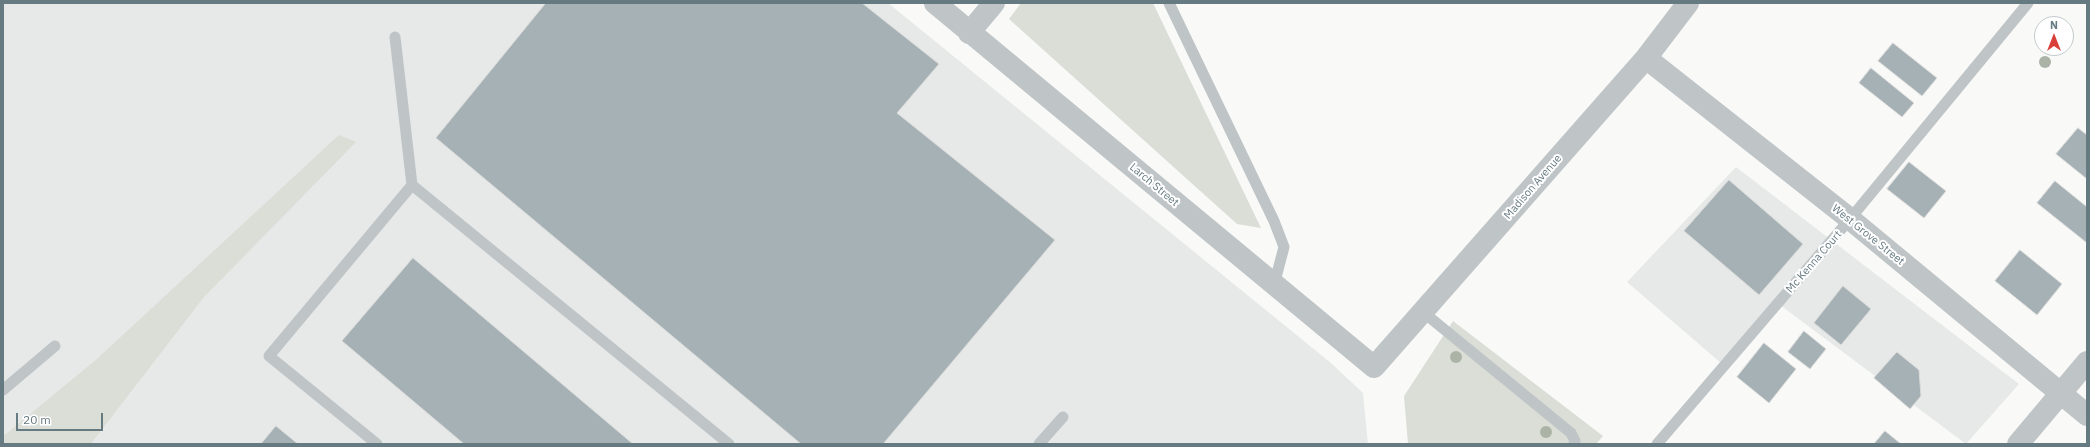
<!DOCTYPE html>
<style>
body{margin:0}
#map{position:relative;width:2090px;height:447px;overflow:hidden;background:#f9f9f8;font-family:"IBM Plex Sans",sans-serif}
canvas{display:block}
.frame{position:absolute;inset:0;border:4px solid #667a81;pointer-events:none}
.north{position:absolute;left:2034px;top:16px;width:40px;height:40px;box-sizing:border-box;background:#fff;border:1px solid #c2cacd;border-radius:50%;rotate:0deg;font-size:11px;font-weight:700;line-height:16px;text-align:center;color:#667a81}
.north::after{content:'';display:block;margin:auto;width:14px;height:18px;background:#d93e38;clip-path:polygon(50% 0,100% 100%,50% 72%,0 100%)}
.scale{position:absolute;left:16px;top:413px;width:87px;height:18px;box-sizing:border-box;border:2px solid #667a81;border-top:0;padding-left:5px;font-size:12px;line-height:14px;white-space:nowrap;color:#667a81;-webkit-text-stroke:3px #fff;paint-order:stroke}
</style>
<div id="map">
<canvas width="2090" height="447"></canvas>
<div class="frame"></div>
<div class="north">N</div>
<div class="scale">20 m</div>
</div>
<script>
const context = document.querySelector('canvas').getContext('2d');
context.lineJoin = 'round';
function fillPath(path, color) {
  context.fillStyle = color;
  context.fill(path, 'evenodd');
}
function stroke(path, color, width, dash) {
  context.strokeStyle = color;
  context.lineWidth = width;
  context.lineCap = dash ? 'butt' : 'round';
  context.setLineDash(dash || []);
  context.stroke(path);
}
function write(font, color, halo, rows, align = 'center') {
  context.font = font + ' "IBM Plex Sans",sans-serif';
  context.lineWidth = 4;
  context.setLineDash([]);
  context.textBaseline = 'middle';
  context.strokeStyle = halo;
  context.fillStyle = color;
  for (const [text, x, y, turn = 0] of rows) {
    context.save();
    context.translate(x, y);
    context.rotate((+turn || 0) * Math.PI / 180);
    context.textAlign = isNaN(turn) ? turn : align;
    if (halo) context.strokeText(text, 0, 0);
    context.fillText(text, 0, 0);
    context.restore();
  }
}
fillPath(new Path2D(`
 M3 3H888L1331 363 1363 393 1368 444H91L205 296 99 357 3 436Z
 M1736 167 2019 384 1966 444 1780 305 1722 364 1627 282Z`), '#e7e9e9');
fillPath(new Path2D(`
 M1021 3H1153L1261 228 1237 224 1009 19Z
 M339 135 356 142 205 296 91 444H3V436L99 357Z
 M1453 321 1603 436 1596 444H1408L1404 396Z`), '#dbded7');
const building = new Path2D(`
 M546 3H862L939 64 897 113 1055 240 883 444H801L436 138Z
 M1893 43 1937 78 1922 96 1878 61Z
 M1871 68 1914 103 1902 117 1859 83Z
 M2078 128 2087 135V179L2056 154Z
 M1909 162 1946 191 1924 218 1887 189Z
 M1729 180 1803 244 1759 295 1684 231Z
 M2055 181 2087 207V243L2037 203Z
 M2020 250 2062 284 2037 315 1995 281Z
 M413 258 633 444H464L342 341Z
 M1843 286 1871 309 1841 345 1814 323Z
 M1804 331 1826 349 1810 369 1788 352Z
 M1764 343 1796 369 1769 403 1737 377Z
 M1897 352 1919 370 1921 396 1910 409 1874 378Z
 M276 426 298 444H261Z
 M1885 431 1901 444H1874Z`);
fillPath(building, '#a5b1b5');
stroke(building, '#dbdbda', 1);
stroke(new Path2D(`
 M1169 3 1274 221 1284 247 1274 285
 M412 185 729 444
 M1423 312 1571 433 1575 441 1574 444
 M3 390 55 346
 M377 444 269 356 412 185 395 37
 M1039 444 1063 417
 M1657 444 1850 219 2028 3`), '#bfc5c7', 11);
stroke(new Path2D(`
 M935 3 1374 367 1646 58 1688 3
 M969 33 994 3
 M1646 58 1850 219 2087 415
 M2018 444 2087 362`), '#bfc5c7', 22);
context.fillStyle = '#abb3a7';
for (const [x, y] of [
 [2045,62],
 [1456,357],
 [1546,432]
]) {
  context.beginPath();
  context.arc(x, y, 6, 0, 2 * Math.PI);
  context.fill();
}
write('11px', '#667a81', '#fff', [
 ["Larch Street",1154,185,40],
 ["Madison Avenue",1533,187,-49],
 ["West Grove Street",1868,235,39],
 ["Mc Kenna Court",1814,262,-49]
]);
</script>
